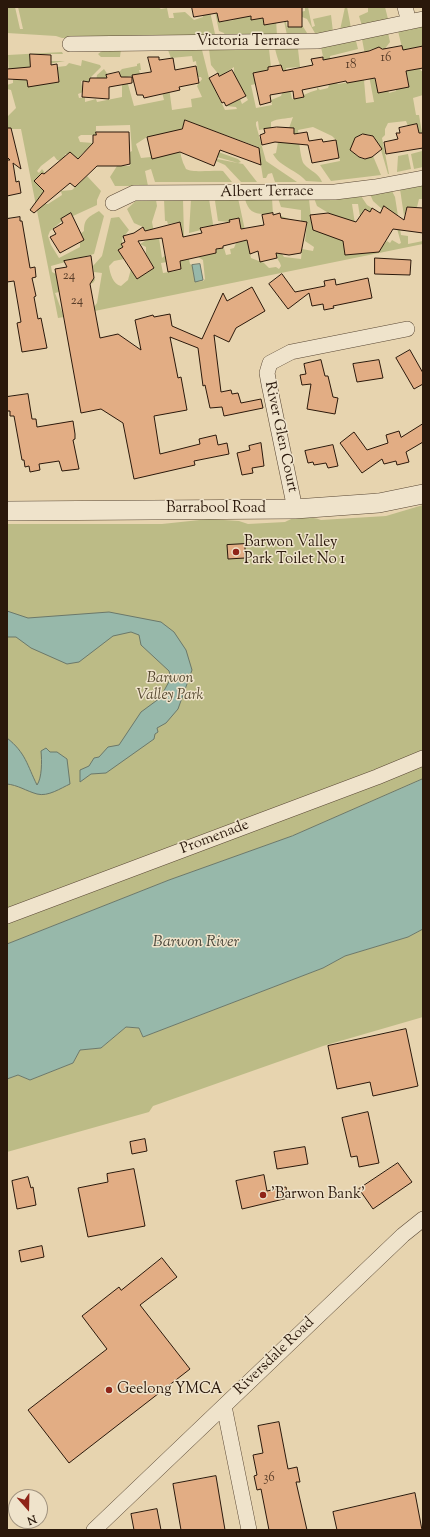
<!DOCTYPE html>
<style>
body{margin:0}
#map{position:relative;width:430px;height:1537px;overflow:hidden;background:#e7d4af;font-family:"Sorts Mill Goudy",serif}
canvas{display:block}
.frame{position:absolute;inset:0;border:8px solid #2a180b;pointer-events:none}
.north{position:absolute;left:8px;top:1489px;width:40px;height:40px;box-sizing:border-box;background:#efe3cb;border:1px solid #a0927e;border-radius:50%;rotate:160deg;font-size:11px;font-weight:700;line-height:16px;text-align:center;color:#2a180b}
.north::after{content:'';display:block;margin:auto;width:14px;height:18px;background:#8f2418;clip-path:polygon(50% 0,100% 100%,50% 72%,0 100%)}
</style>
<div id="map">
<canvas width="430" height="1537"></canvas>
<div class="frame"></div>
<div class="north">N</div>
</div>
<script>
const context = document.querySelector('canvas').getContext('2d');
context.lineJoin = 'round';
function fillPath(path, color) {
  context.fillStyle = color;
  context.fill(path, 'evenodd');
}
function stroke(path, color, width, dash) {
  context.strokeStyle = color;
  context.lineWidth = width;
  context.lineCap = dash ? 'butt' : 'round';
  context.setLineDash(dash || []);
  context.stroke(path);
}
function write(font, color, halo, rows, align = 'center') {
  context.font = font + ' "Sorts Mill Goudy",serif';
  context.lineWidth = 3;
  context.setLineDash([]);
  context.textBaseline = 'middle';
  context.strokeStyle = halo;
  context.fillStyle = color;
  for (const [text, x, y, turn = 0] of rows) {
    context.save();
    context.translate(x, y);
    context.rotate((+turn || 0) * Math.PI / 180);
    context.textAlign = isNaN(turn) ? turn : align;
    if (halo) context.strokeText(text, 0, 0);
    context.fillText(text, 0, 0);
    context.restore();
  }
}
fillPath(new Path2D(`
 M7 7H15L20 29H23L18 7H158L161 9 167 8 169 18H174L173 13 185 12 194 20 203 17 200 7H209L215 34H220V36L62 38 56 36 7 33Z
 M214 7H216L219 22 234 20 233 16 250 7 251 19 263 18 264 25 273 24V18L276 19 277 36H225L224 33 219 31Z
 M281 7H293L295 13 305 11V7H308L312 27 315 26 313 19 331 15 333 32 316 35 307 19 302 17 301 14H288L287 8 283 9 287 27H301L302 25 307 33 306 35H287Z
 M345 7H347L351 28 340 30Z
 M372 7H385L388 19 362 26 359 16 368 12V8Z
 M423 26V46L407 49 410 70 420 68 421 71H423V95L413 98 416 115H419L423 139V167L414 169 411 154 422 151 417 124 408 126 406 121 388 123 385 129V135L382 138 389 174H388L381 150 378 148 375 138C368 132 360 133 354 140 351 149 354 156 363 159L373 156 381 175 331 181 320 165 340 161 336 140 332 136 313 127 298 130C299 138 300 158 304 164 310 171 319 173 322 182L306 181C297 170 280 167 273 154L276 153 278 142 294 143 289 128 293 117C287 119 278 118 271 122V128L259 130 258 121 256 122V125L266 161 297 182H275L272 173 268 174 266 178H263L258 147 185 120C179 137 177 152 186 169 192 173 215 170 223 171L232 182H155L151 169 145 171 148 186H115L110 177 117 166H130V152L132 151 130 125 96 126V135H81L78 137 80 142 93 143 85 153 84 152 80 156 83 159 78 166 71 155 65 154 66 157 62 161 57 160 54 156 41 166 37 171 39 173 42 169 45 173H42L37 178 44 191V204H48L62 195 61 191 72 190 87 176 101 191 97 200V205L73 216 71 213 61 219 62 221 50 231 48 236 51 245 59 258 80 247V242L84 240 80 234 84 231C84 218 89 217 99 211L104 216 94 254 51 266 52 272 56 274 58 285 94 278 95 280 93 283 55 293 64 317 58 318 21 129H7V117L16 108 11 90 7 89V85L13 83V74H9L8 55 62 52 63 54H30V61H65L25 68 28 86 59 82 57 67 66 66 69 63 81 66 82 60 100 65 101 67 90 78 89 82 81 81 83 92 78 94 79 98 85 97V102L96 99 97 102 122 97V85L119 72 122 69 137 66V64L140 63 141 70H139L140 74 126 77 134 106 164 100 162 92 167 72 172 110 192 107 191 99 202 97 197 86 202 79 201 77H198L196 61 193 62 192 56 171 58 168 50H202L209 78 225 110 237 109 236 107 226 106 240 99 242 104 248 100 234 74V67L220 76 211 65 209 49H269L271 67 268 68V70L256 84 251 85 256 108 272 105 271 100 281 96C289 78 278 65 275 48L298 49 300 67 286 68 292 99C302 97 308 92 317 90V87L320 90 328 88 329 85 321 47 356 41 358 49 330 56 335 82 338 84 364 80 366 103 374 102 362 39 388 33 390 42 384 50 377 51 376 48 369 50 373 78 375 79 378 92 388 90 389 93 396 91V89L409 86 407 74H404L405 60 398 31ZM147 137 151 157 141 158 136 144Z
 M121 49 120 57H101L98 54 102 51Z
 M104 69 108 75H106L108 83 96 82 97 75Z
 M179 138 238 159 241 162 238 163 217 157Z
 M408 154 411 169 397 172 398 156Z
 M217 159 243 164 257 182H241L225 165 216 161Z
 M423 184V199H419L417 207H407L404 216 400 189Z
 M392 191 395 197 401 235 408 236V244L423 241V244L80 314V312L94 307 97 303 102 273 94 272 93 266 102 256 111 218 119 217 129 230 122 239 123 247 118 250 124 259 114 261 109 266C110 274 113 284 121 286L128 280 131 269 137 279 154 268 146 254V247L140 244 150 238 143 227 134 223 127 209 138 199 156 200 157 206 152 222 155 238H159L162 258 167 254 173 261 161 263 163 273 181 270 180 222 168 224 167 221H165L164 199H183L184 237 190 264 192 265 195 282 203 281 205 279 203 260 198 257 216 253 211 226 201 227V230L189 233 191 199H209L217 249 224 248 226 255 231 254 230 249 234 248 236 243 244 241 239 218 229 220 230 222 218 221 215 201 216 199 238 198 251 258 264 263 269 268 276 267 279 269 281 266C280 262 278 260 276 257 271 244 283 230 281 216L289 219 282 254 284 257 301 259 302 249 313 251 314 247 305 241 307 223 301 221V210L281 207 278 198 309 199 312 227 330 214 317 206 314 198 361 196 367 205 372 208 370 212 365 209 360 217 358 204H352L355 224 384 244 387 241 390 243 392 240 399 244 401 243 393 214 384 206 382 209 373 201 370 194Z
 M272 198 273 215V213C259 215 249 215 245 199Z
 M423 505V779L292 836 169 880 7 944V524H162L209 519 239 521 248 524 285 522C294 516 311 516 321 520L386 516Z
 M423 929V1017L323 1046 153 1106 149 1112 7 1152V1079L18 1075 30 1080 73 1063 80 1050 101 1048 126 1027 139 1028 143 1037 323 968 345 956 408 937Z`), '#bcbb86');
const water = new Path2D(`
 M200 264 203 280 195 282 192 265Z
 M7 611 28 618 109 612 161 622 174 632 186 650 192 670 178 709 166 723 157 728 158 732 155 734 154 739 106 773 91 774 80 782V770L89 766 94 758 99 757 108 747 119 745 141 712 160 698 171 678 169 671 141 645 139 635 131 632 113 636 79 662 67 664 31 648 16 637H7Z
 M7 738C26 753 27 765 37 785 42 778 42 761 41 751L46 748 50 752H57L67 759 70 784C61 788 48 797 37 794 26 791 18 785 7 784Z
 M423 779V929L408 937 345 956 323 968 143 1037 139 1028 126 1027 101 1048 80 1050 73 1063 30 1080 18 1075 7 1079V944L169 880 292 836Z`);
fillPath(water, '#97b8aa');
stroke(water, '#6b786a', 1);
const building = new Path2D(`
 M192 7H302V27H288V21L264 25 263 18 251 20V16L219 22 217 13 194 17Z
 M402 46 403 50 423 46V68L406 71 409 87 378 93 375 78 347 83 346 81 302 90 304 97 294 99 293 91 270 95 271 102 260 105 253 73 268 70V67L281 65 283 71 313 65 311 59 323 57V60L369 51 379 47 382 49Z
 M30 54 51 55V65L57 64 59 82 28 87 27 80 7 79V69L30 67Z
 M148 57H159V60L173 58 175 70 196 66 199 83 179 87 180 90 144 98 143 95H137L132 75 151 72Z
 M232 70 246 96 226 106 224 102 222 103 209 78 218 73 219 76Z
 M119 72 121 77H132V83L109 87V99L82 97 83 81 89 82 90 78H107L106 75Z
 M185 120 259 148 261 165 220 150 214 166 180 152 152 159 147 137 182 129Z
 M417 124 419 133H423V148L386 154 384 142 398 139 396 133H400L399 128Z
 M277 127 294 128V134L307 132 309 141 322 139 323 142 336 140 339 158 312 163 308 145 275 142 262 145 260 135 265 133 264 129Z
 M7 128H11L21 169 13 163 16 182 19 181 21 193 7 196V160H10L7 157Z
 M96 132H129L130 164 121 166H97L75 187 70 183 34 213 30 210 44 191 34 181 42 173 44 174 70 152 78 159 93 143V135H96Z
 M363 134 373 136 382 149 372 157 365 159 359 157 350 150 355 138Z
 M384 206 404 220 407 207 423 208V233L393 229 379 252 345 255 343 241 313 230 310 215 328 213 356 222 365 209 370 212 372 208 380 213Z
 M71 213 84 240 60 253 50 237 56 234 53 229 63 223 61 219Z
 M273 213V215L280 213 281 218 307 222 301 253 289 255 276 253 277 258 260 262 258 251 250 254 247 240 223 246V248L216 249V253L180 261 181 269 168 272 162 238 138 241 154 268 137 279 118 250 123 247 121 244 125 242 123 236 134 233 143 227 145 231 180 222 183 237 202 233 200 228 230 222 229 220 239 218 241 229 264 225 262 215Z
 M20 217V221H22L30 268 35 267 36 277 32 278 36 296 34 297 38 319 41 318 47 348 22 352 17 323 21 322 14 281 7 282V219Z
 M91 256 94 278 90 284 100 338 118 334 141 350 135 320 153 315 154 317 170 314 172 326 202 339 223 293 227 301 252 287 265 311 236 328 229 342 214 335 221 392 231 390 232 394 238 393 241 403 261 399 263 408 224 416 222 407 210 408 205 385 203 386 198 348 170 337 178 378 181 377 187 410 154 416 160 454 200 444 199 439 216 435 218 445 227 443 229 454 194 461 195 465 134 479 123 423 101 409 81 413 55 269 67 267 64 261Z
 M375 258 411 260 410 275 375 274Z
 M282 274 295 292 325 286 324 281 335 279 336 285 368 278 372 298 333 306 334 308 324 310 323 304 312 306 309 293 288 309 269 284Z
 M410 350 423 373V384L414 389 396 358Z
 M321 360 325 376H328L333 397 338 398 335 414 307 409 311 384 302 385 300 375 306 374 304 364Z
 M379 360 383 378 357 382 353 364Z
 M28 394 32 419H36L37 427 73 421 75 434V439L73 440 79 469 62 471 59 461 39 464 40 470 30 472 29 466 25 467 24 460H22L14 416H10V411H7V397Z
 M423 424V442L406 452 409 462 397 465 396 461 384 464 382 459 362 473 340 443 354 432 367 450 388 443 386 435 399 431 401 437Z
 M261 443 264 466 252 468 253 473 242 475 237 453 250 450 249 446Z
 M333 445 338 466 328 468 326 463 314 465 313 462 308 463 305 451Z
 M245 544V558L228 559 227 545Z
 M406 1029 418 1086 373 1096 370 1082 337 1089 328 1046Z
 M368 1112 379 1163 359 1167 357 1156 351 1157 342 1118Z
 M145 1139 147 1151 132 1154 130 1142Z
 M305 1147 308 1164 277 1169 274 1152Z
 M398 1163 412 1182 373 1209 359 1189Z
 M134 1169 145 1226 88 1237 78 1188 108 1182 107 1174Z
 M264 1175 267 1191 286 1187 288 1198 242 1209 236 1181Z
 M28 1177 31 1188 33 1187 36 1205 17 1209 12 1181Z
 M42 1246 44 1257 21 1262 19 1251Z
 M162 1258 177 1277 140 1305 190 1369 69 1463 28 1410 107 1349 82 1316 119 1287 121 1290Z
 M279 1422 288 1469 297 1467 300 1482H296L307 1530H269L261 1489 257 1490 254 1476 257 1475 253 1455 263 1453 258 1426Z
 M216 1476 225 1530H181L173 1484Z
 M415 1493 422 1530H337L333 1512Z
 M157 1509 161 1530H134L131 1514Z`);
fillPath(building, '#e2ad84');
stroke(building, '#2a180b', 1);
const minor = new Path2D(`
 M405 7 409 22
 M70 44 318 41 423 19
 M113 203 134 193 335 192 375 187 423 178
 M295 509 269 384 267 373 270 363 291 352 407 329
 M7 916 377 777 423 758
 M224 1406 249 1530
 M94 1530 403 1235 423 1219`);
const tertiary = new Path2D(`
 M7 511 295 509 379 503 423 494`);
stroke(minor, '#594734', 16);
stroke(tertiary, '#594734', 20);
stroke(minor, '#efe3cb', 15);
stroke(tertiary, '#efe3cb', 19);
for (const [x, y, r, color] of [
 [236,552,4,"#8f2418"],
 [263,1195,4,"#8f2418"],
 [109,1390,4,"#8f2418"]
]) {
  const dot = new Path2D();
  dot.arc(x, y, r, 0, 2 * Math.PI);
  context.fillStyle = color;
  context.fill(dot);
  stroke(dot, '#efe3cb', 1.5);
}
write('13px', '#583d29', null, [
 ["16",386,59],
 ["18",351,66],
 ["24",69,277],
 ["24",77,302],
 ["36",269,1479]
]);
write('15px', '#2a180b', '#efe3cb', [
 ["Victoria Terrace",248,42],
 ["Albert Terrace",267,193,-1],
 ["River Glen Court",280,437,78],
 ["Barrabool Road",216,509],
 ["Promenade",215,838,-21],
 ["Riversdale Road",275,1357,-44]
]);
write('15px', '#2a180b', '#efe3cb', [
 ["Barwon Valley",244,543],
 ["Park Toilet No 1",244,560],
 ["'Barwon Bank'",271,1195],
 ["Geelong YMCA",117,1390]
], 'left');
write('italic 15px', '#564930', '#efe3cb', [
 ["Barwon",170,679],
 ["Valley Park",170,696]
]);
write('italic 16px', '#4b483b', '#efe3cb', [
 ["Barwon River",196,943]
]);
</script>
